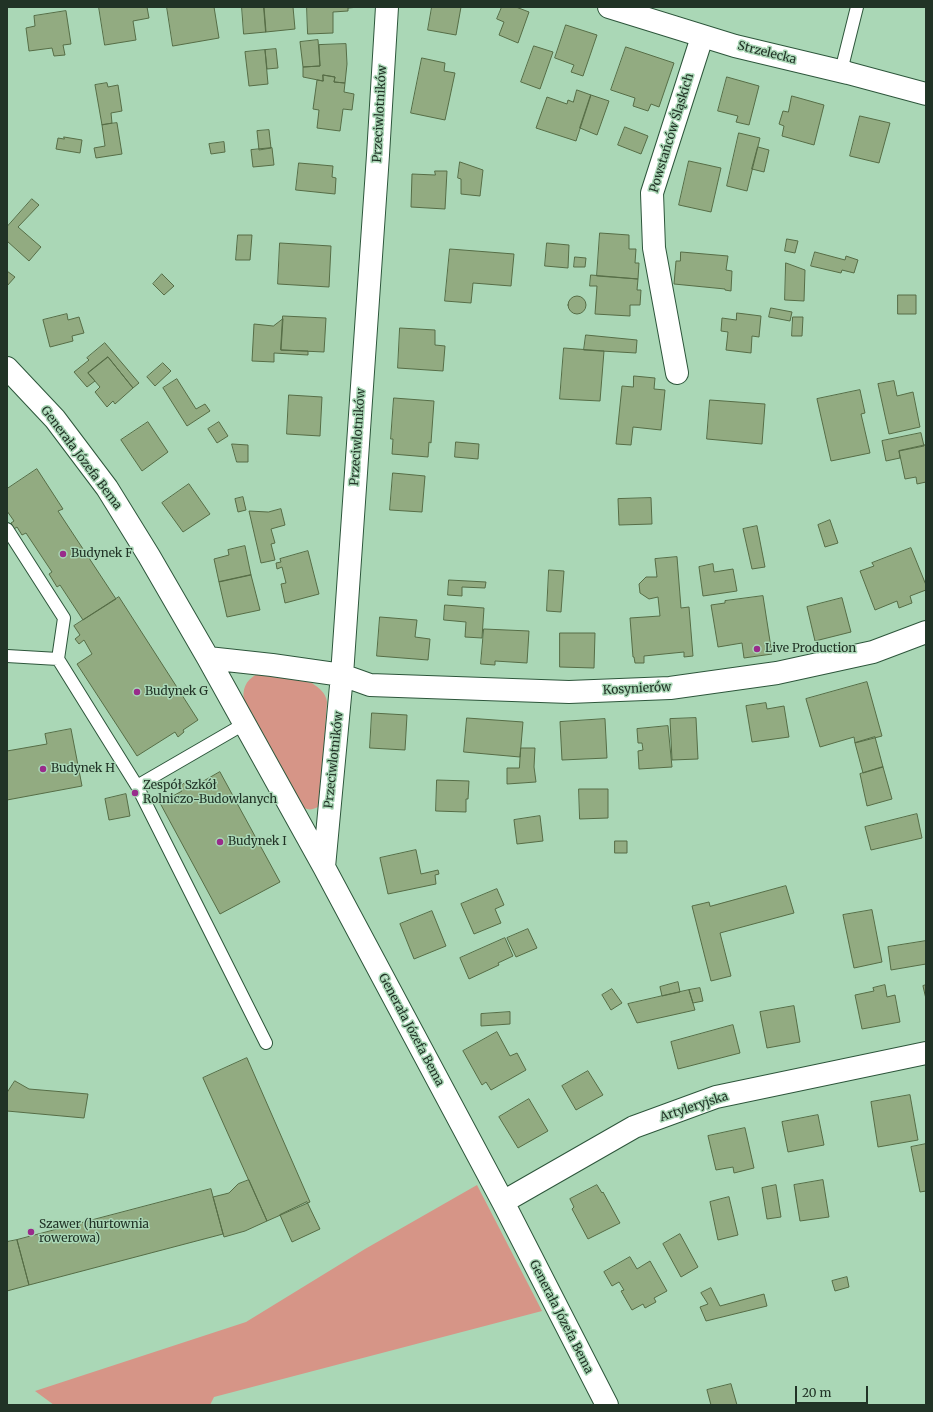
<!DOCTYPE html>
<meta charset="utf-8">
<style>
body{margin:0}
#map{position:relative;width:933px;height:1412px;overflow:hidden;background:#aad7b6;font-family:Merriweather,serif}
canvas{display:block}
.frame{position:absolute;inset:0;border:8px solid #213326;pointer-events:none}
.scale{position:absolute;left:795px;top:1386px;width:73px;height:18px;box-sizing:border-box;border:2px solid #213326;border-top:0;padding-left:5px;font-size:12px;line-height:14px;white-space:nowrap;color:#213326;-webkit-text-stroke:3px #aad7b6;paint-order:stroke}
</style>
<div id="map">
<canvas width="933" height="1412"></canvas>
<div class="frame"></div>
<div class="scale">20 m</div>
</div>
<script>
const context = document.querySelector('canvas').getContext('2d');
context.lineJoin = 'round';
function fillPath(path, color) {
  context.fillStyle = color;
  context.fill(path, 'evenodd');
}
function stroke(path, color, width, dash) {
  context.strokeStyle = color;
  context.lineWidth = width;
  context.lineCap = dash ? 'butt' : 'round';
  context.setLineDash(dash || []);
  context.stroke(path);
}
function write(font, color, halo, rows, align = 'center') {
  context.font = font + ' Merriweather,serif';
  context.lineWidth = 3;
  context.setLineDash([]);
  context.textBaseline = 'middle';
  context.strokeStyle = halo;
  context.fillStyle = color;
  for (const [text, x, y, turn = 0] of rows) {
    context.save();
    context.translate(x, y);
    context.rotate((+turn || 0) * Math.PI / 180);
    context.textAlign = isNaN(turn) ? turn : align;
    if (halo) context.strokeText(text, 0, 0);
    context.fillText(text, 0, 0);
    context.restore();
  }
}
fillPath(new Path2D(`
 M257 674H264L312 683C319 688 326 693 327 702L320 801 318 807C312 810 309 810 304 808L244 703C242 689 245 681 257 674Z
 M477 1185 542 1311 214 1397 210 1405H54L35 1391 246 1322 365 1249Z`), '#d69587');
const building = new Path2D(`
 M99 7H147L149 18 133 21 136 40 105 45Z
 M167 7H214L219 38 173 46Z
 M242 7H264L266 32 244 34Z
 M264 7H293L295 29 266 32Z
 M307 7H359L348 8V11L333 12V33L308 34Z
 M432 7H461L456 35 428 30Z
 M502 7H516L529 12 518 43 499 35 504 22 497 19Z
 M66 11 71 44 63 45 65 55 54 56 52 48 29 51 26 28 35 26 34 16Z
 M566 25 597 35 583 76 571 72 574 65 555 58Z
 M318 40 320 66 303 67 300 42Z
 M346 44 347 64 345 83 334 82 335 77 323 75V81L303 77V67L320 66 319 45Z
 M534 46 553 52 540 89 521 82Z
 M626 47 674 63 659 107 651 104 648 111 633 106 635 98 611 90Z
 M276 49 278 68 267 69 265 50Z
 M265 50 268 84 249 86 245 52Z
 M422 58 445 63 444 71 455 73 445 120 411 113Z
 M323 75 335 77 334 82 345 83 344 92 354 94 352 110 343 109 340 131 317 128 319 110 313 109 317 80 323 81Z
 M727 77 759 86 749 125 736 122 738 116 718 111Z
 M107 83 108 87 118 85 122 111 111 113 112 123 102 125 95 85Z
 M577 90 591 95 576 141 536 128 547 97 567 104 568 100 573 102Z
 M591 95 609 101 597 135 580 128Z
 M792 96 824 105 814 145 782 136 784 126 779 124 783 111 788 112Z
 M860 116 890 123 879 163 850 156Z
 M117 123 122 154 96 158 94 148 105 146 102 125Z
 M625 127 648 136 641 154 618 145Z
 M269 130 271 148 259 150 257 131Z
 M739 133 760 138 747 191 727 186Z
 M64 137 82 140 80 153 56 149 58 138 64 139Z
 M224 142 225 152 211 154 209 144Z
 M758 147 769 150 764 172 752 169Z
 M272 148 274 165 253 167 251 150Z
 M689 161 721 168 711 212 679 205Z
 M460 162 483 170 480 196 461 194V179L458 178Z
 M299 163 333 166 332 177 336 178 335 194 296 190Z
 M435 171H447L445 209 411 207 412 174 435 175Z
 M32 199 39 205 18 227 41 247 29 261 7 241V227Z
 M600 233 629 235V249H636L635 263H639L638 279 597 276Z
 M238 235H252L250 260H236Z
 M787 239 798 241 795 253 785 251Z
 M280 243 331 246 329 287 278 284Z
 M547 243 569 245 568 268 545 266Z
 M450 249 514 254 511 286 473 283 471 303 445 301Z
 M681 252 728 256 726 270 732 271 731 291 725 290V289L674 284 676 261H680Z
 M815 252 845 260 846 256 858 260 854 273 842 270 841 273 811 266Z
 M575 257 586 258 585 267H574Z
 M786 263 805 270 804 301 785 300Z
 M7 271 15 277 7 286Z
 M162 274 174 286 164 295 153 284Z
 M591 275 638 279 637 290H641L640 305H630V316L595 314 597 286H590Z
 M898 295H916V314H898Z
 M568 305a9 9 0 1 1 18 0a9 9 0 1 1-18 0Z
 M771 308 792 312 790 321 769 317Z
 M737 313 761 316 759 337 752 336 751 353 726 350 728 332 721 331 722 318 736 320Z
 M67 314 68 320 79 317 84 333 72 336 73 341 50 347 43 320Z
 M283 316 326 318 324 352 281 350Z
 M793 317H803L802 336H792Z
 M283 319 281 350 308 351V355L274 353V362L252 361 254 324 273 326Z
 M400 328 435 330V345L445 346 443 371 398 368Z
 M586 335 637 340 636 353 584 350Z
 M105 343 139 383 133 388 108 357 88 373 95 381 87 387 74 372 89 360 87 358Z
 M564 348 604 351 600 401 560 399Z
 M108 357 133 388 115 404 113 401 107 407 95 392 100 387 88 373Z
 M163 363 171 371 155 386 147 377Z
 M634 376 655 378 654 389 665 390 661 430 633 427 631 445 616 444 622 386 633 387Z
 M177 379 196 409 205 404 210 411 187 426 163 388Z
 M894 381 897 396 913 392 920 427 889 434 878 384Z
 M860 390 865 413 861 414 870 453 831 461 817 399Z
 M289 395 322 397 320 436 287 434Z
 M394 398 434 401 431 443 429 442 428 457 392 454 393 439H391Z
 M710 400 765 404 762 444 707 439Z
 M148 422 168 452 142 471 121 440Z
 M219 422 228 436 217 443 208 429Z
 M921 433 924 446 899 451 900 458 886 461 882 441Z
 M456 442 479 444 478 459 455 457Z
 M232 444 248 445V462H237Z
 M926 445V482L917 484 916 477 905 479 899 451Z
 M37 469 63 509 58 511 116 599 83 620 60 585 57 587 49 574 52 572 26 533 22 535 17 527 14 529 11 523 14 521 7 511V489Z
 M393 473 425 476 422 512 390 510Z
 M189 484 210 514 183 532 162 503Z
 M243 497 246 510 238 512 235 499Z
 M651 498 652 524 619 525 618 499Z
 M281 509 285 525 271 529 275 543 271 544 275 560 261 563 249 511 268 512Z
 M830 520 838 543 825 547 818 525Z
 M757 526 765 567 752 569 743 529Z
 M245 546 251 575 219 582 214 559 229 555 228 550Z
 M911 548 926 585V590L910 596 912 603 899 608 897 601 875 610 860 571 874 566 872 563Z
 M308 551 319 594 285 603 281 584 286 583 282 567 277 569 276 563 281 562 280 559Z
 M677 557 681 608 689 607 693 656 684 657V652L644 656V663H635L634 657H633L630 618 660 616 658 597 649 599 640 593 639 584 646 577H657L655 559Z
 M713 564 714 572 733 569 737 591 703 596 699 567Z
 M549 570 564 571 561 612 547 611Z
 M251 575 260 610 227 617 219 582Z
 M449 580 486 582 485 588 462 587V596L448 595Z
 M763 596 772 654 744 658 742 643 718 647 711 605 725 603V601Z
 M119 597 198 720 183 730 184 732 178 737 175 732 137 756 77 664 92 654 84 640 79 644 75 639 80 635 74 626Z
 M842 598 851 632 815 641 807 607Z
 M445 605 484 608 482 638 465 637 466 622 444 620Z
 M380 617 417 620 415 637 430 639 428 660 377 656Z
 M484 629 529 631 527 663 495 661V665L481 664Z
 M560 633H595L594 668 560 667Z
 M867 682 882 736 855 743 854 737 820 747 806 699Z
 M766 703 767 709 784 706 789 737 752 742 746 706Z
 M372 713 407 715 405 750 370 748Z
 M467 718 523 722 520 757 464 752Z
 M696 718 698 759 672 760 670 719Z
 M605 719 607 758 562 760 560 722Z
 M668 726 672 767 639 769 638 751 643 750 642 743H638L637 729Z
 M71 729 82 786 7 800V751L47 744 45 734Z
 M875 737 883 767 863 773 855 743Z
 M521 748H535L534 767 536 782 507 784V768H519Z
 M883 767 892 799 867 806 860 774Z
 M220 772 280 882 220 914 160 803 182 791 179 786 190 780 194 786Z
 M437 780 469 781 468 799H466V812L436 811Z
 M579 789H608V818L580 819Z
 M126 794 130 816 109 820 105 799Z
 M917 814 922 838 871 850 865 827Z
 M540 816 543 841 517 844 514 820Z
 M615 841H627V853H615Z
 M416 850 421 874 438 870 439 874 435 875 436 884 388 894 380 858Z
 M786 886 794 913 720 933 731 976 711 981 692 906 709 902 710 906Z
 M497 889 504 905 495 909 501 923 474 934 461 904Z
 M872 910 882 962 854 968 843 915Z
 M432 911 446 946 414 959 400 924Z
 M528 929 537 948 516 957 507 938Z
 M505 938 513 956 498 963 499 965 469 979 460 958Z
 M926 941V964L891 970 888 947Z
 M678 982 680 992 662 996 660 987Z
 M885 985 887 997 895 995 900 1022 862 1029 855 995 874 991 873 988Z
 M926 985V999L923 986Z
 M700 988 703 1001 693 1003 689 990Z
 M612 989 622 1003 611 1010 602 995Z
 M689 990 695 1010 637 1023 628 1004Z
 M794 1006 800 1042 767 1048 760 1012Z
 M510 1012V1024L481 1026V1014Z
 M733 1025 740 1053 678 1069 671 1042Z
 M497 1032 510 1056 517 1053 526 1070 491 1090 486 1082 482 1085 463 1051Z
 M247 1058 310 1202 267 1221 203 1078Z
 M588 1071 603 1095 576 1110 562 1086Z
 M15 1081 29 1089 88 1094 84 1118 7 1111V1093Z
 M910 1095 918 1140 878 1147 871 1102Z
 M529 1099 548 1131 518 1148 499 1117Z
 M818 1115 824 1145 788 1152 782 1122Z
 M745 1128 754 1168 734 1173 733 1167 716 1170 708 1136Z
 M926 1144V1191L920 1192 911 1147Z
 M249 1180 267 1221 245 1231 224 1237 213 1197 229 1193 238 1184Z
 M823 1180 829 1217 800 1221 794 1185Z
 M597 1185 602 1193 603 1192 620 1223 588 1239 572 1209 574 1207 570 1199Z
 M776 1185 781 1217 767 1219 762 1188Z
 M211 1189 223 1234 29 1285 17 1240Z
 M729 1197 738 1235 718 1240 710 1202Z
 M307 1202 320 1229 292 1242 280 1215Z
 M680 1234 698 1267 681 1277 663 1244Z
 M17 1240 29 1285 7 1291V1242Z
 M630 1257 637 1269 650 1261 667 1291 654 1298 656 1302 645 1308 643 1304 632 1310 621 1291 624 1290 619 1282 612 1286 604 1272Z
 M847 1277 849 1287 835 1291 832 1281Z
 M711 1288 720 1306 764 1294 767 1306 706 1321 700 1307 708 1304 701 1293Z
 M731 1384 737 1405H711L707 1390Z`);
fillPath(building, '#92ab81');
stroke(building, '#566d46', 1);
const service = new Path2D(`
 M841 71 857 7
 M7 529 64 618 58 659 137 786 266 1043
 M7 656 58 659
 M137 786 244 724`);
const minor = new Path2D(`
 M7 368 55 419 107 488 149 556 208 658 324 867 503 1202 607 1405
 M677 373 654 248 652 193 702 37
 M208 658 272 665 342 675 370 685 569 692 670 688 777 673 873 652 926 632
 M324 867 342 675 378 155 387 7
 M503 1202 634 1127 716 1097 926 1053`);
const tertiary = new Path2D(`
 M609 7 735 46 848 73 926 94`);
stroke(service, '#2d563b', 14);
stroke(minor, '#2d563b', 24);
stroke(tertiary, '#2d563b', 24);
stroke(service, '#fff', 12);
stroke(minor, '#fff', 22);
stroke(tertiary, '#fff', 22);
for (const [x, y, r, color] of [
 [63,554,4,"#992b8b"],
 [757,649,4,"#992b8b"],
 [137,692,4,"#992b8b"],
 [43,769,4,"#992b8b"],
 [135,793,4,"#992b8b"],
 [220,842,4,"#992b8b"],
 [31,1232,4,"#992b8b"]
]) {
  const dot = new Path2D();
  dot.arc(x, y, r, 0, 2 * Math.PI);
  context.fillStyle = color;
  context.fill(dot);
  stroke(dot, '#aad7b6', 1.5);
}
write('12px', '#213326', '#aad7b6', [
 ["Strzelecka",767,53,14],
 ["Przeciwlotników",380,114,-87],
 ["Powstańców Śląskich",672,133,-73],
 ["Przeciwlotników",358,437,-86],
 ["Generała Józefa Bema",81,458,53],
 ["Kosynierów",637,689,-3],
 ["Przeciwlotników",334,760,-84],
 ["Generała Józefa Bema",411,1030,62],
 ["Artyleryjska",694,1107,-18],
 ["Generała Józefa Bema",561,1317,63]
]);
write('12px', '#213326', '#aad7b6', [
 ["Budynek F",71,554],
 ["Live Production",765,649],
 ["Budynek G",145,692],
 ["Budynek H",51,769],
 ["Zespół Szkół",143,786],
 ["Rolniczo-Budowlanych",143,800],
 ["Budynek I",228,842],
 ["Szawer (hurtownia",39,1225],
 ["rowerowa)",39,1239]
], 'left');
</script>
